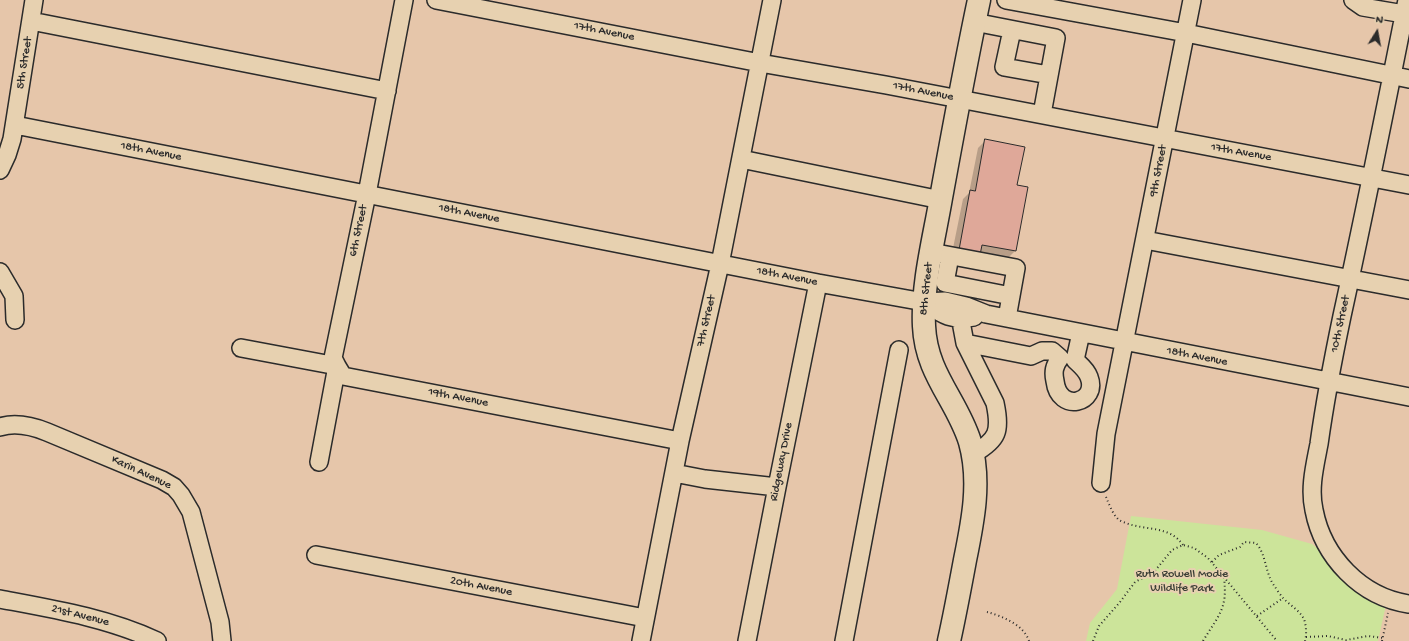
<!DOCTYPE html>
<style>
body{margin:0}
#map{position:relative;width:1409px;height:641px;overflow:hidden;background:#e6c6aa;font-family:"Gochi Hand",sans-serif}
canvas{display:block}
.north{position:absolute;left:1357px;top:12px;width:40px;height:40px;-webkit-text-stroke:3px #e7d1b0;paint-order:stroke;rotate:11deg;font-size:11px;font-weight:700;line-height:16px;text-align:center;color:#2b2b2b}
.north::after{content:'';display:block;margin:auto;width:14px;height:18px;background:#2b2b2b;clip-path:polygon(50% 0,100% 100%,50% 72%,0 100%)}
</style>
<div id="map">
<canvas width="1409" height="641"></canvas>
<div class="north">N</div>
</div>
<script>
const context = document.querySelector('canvas').getContext('2d');
context.lineJoin = 'round';
function fillPath(path, color) {
  context.fillStyle = color;
  context.fill(path, 'evenodd');
}
function stroke(path, color, width, dash) {
  context.strokeStyle = color;
  context.lineWidth = width;
  context.lineCap = dash ? 'butt' : 'round';
  context.setLineDash(dash || []);
  context.stroke(path);
}
function write(font, color, halo, rows, align = 'center') {
  context.font = font + ' "Gochi Hand",sans-serif';
  context.lineWidth = 4;
  context.setLineDash([]);
  context.textBaseline = 'middle';
  context.strokeStyle = halo;
  context.fillStyle = color;
  for (const [text, x, y, turn = 0] of rows) {
    context.save();
    context.translate(x, y);
    context.rotate((+turn || 0) * Math.PI / 180);
    context.textAlign = isNaN(turn) ? turn : align;
    if (halo) context.strokeText(text, 0, 0);
    context.fillText(text, 0, 0);
    context.restore();
  }
}
fillPath(new Path2D(`
 M1131 516 1262 530 1312 544 1386 605 1378 641H1086L1090 623 1117 589Z`), '#cce49a');
fillPath(new Path2D(`
 M986 140 1016 185 1027 188 1015 251 1007 259 951 258 963 199 969 193 978 148Z`), '#0003');
const building = new Path2D(`
 M985 139 1025 147 1017 185 1028 187 1016 251 982 245 980 255 959 250 970 190 975 191Z`);
fillPath(building, '#dfa899');
stroke(building, '#2b2b2b', 1);
const minor = new Path2D(`
 M436 0 760 63 886 85 1409 185
 M1006 0 1186 33 1409 79
 M1353 0 1363 7 1404 14
 M1407 0C1386 106 1365 211 1342 316 1333 359 1325 401 1319 444 1315 465 1309 488 1314 510 1323 557 1361 597 1409 604
 M31 21 387 91
 M974 22 1056 38 1042 114
 M1012 30 1004 67 1049 75
 M15 125 818 283 924 302 945 301 966 306 986 314 1409 397
 M741 159 941 200
 M0 170 7 155 12 139 34 0
 M1145 240 1409 290
 M931 252 1016 268 1007 318
 M950 256 945 283 1011 296
 M0 272 14 296 15 320
 M924 302C943 315 950 321 974 317
 M963 318 962 327 965 343 995 403C1001 431 998 440 973 454
 M965 343 1031 356 1042 351H1052L1060 358C1054 366 1053 372 1055 381 1059 414 1099 403 1089 377 1086 369 1080 365 1075 360L1081 333
 M241 348 337 366 343 376 680 441
 M0 427C16 422 32 426 47 432L162 480 174 487 181 495 191 512 220 622 222 641
 M319 462 337 366 333 358 367 194 404 0
 M674 473 705 479 777 487
 M1101 483 1106 434 1192 0
 M316 555 645 618
 M0 599C53 609 108 618 157 641
 M641 641 680 441 720 264 772 0
 M747 641 777 487 818 283
 M844 641 899 350`);
const major = new Path2D(`
 M949 641C955 614 960 587 965 560 973 521 981 481 970 442 957 400 926 374 924 326 922 284 934 239 941 198 953 132 965 66 979 0`);
stroke(minor, '#2b2b2b', 20);
stroke(major, '#2b2b2b', 25);
stroke(new Path2D(`
 M1106 497C1109 504 1112 513 1118 519 1120 521 1123 522 1126 523 1146 531 1169 525 1183 545
 M1212 562 1219 555 1240 547 1244 542 1256 543C1266 554 1265 571 1273 584 1276 588 1280 595 1284 599 1291 606 1299 610 1304 619 1306 625 1307 634 1305 641
 M987 612C1002 616 1024 625 1029 641
 M1257 616 1283 598
 M1306 637 1328 636 1346 640 1368 636 1383 638
 M1093 641 1099 626 1120 602 1135 582 1154 572 1172 550 1183 545 1194 548 1208 558 1277 641
 M1203 641C1218 616 1228 609 1224 578
 M1382 641 1388 613`), '#2b2b2b', 2, [1, 3]);
stroke(minor, '#e7d1b0', 17);
stroke(major, '#e7d1b0', 22);
write('12px', '#2b2b2b', '#e7d1b0', [
 ["17th Avenue",604,32,11],
 ["5th Street",25,63,-81],
 ["17th Avenue",923,92,11],
 ["18th Avenue",151,152,11],
 ["17th Avenue",1241,153,10],
 ["9th Street",1159,171,-79],
 ["18th Avenue",469,214,11],
 ["6th Street",359,231,-78],
 ["18th Avenue",787,277,11],
 ["8th Street",927,289,-84],
 ["7th Street",707,321,-77],
 ["10th Street",1341,324,-78],
 ["18th Avenue",1197,357,11],
 ["19th Avenue",458,398,11],
 ["Ridgeway Drive",782,462,-79],
 ["Karin Avenue",141,473,25],
 ["20th Avenue",481,587,11],
 ["21st Avenue",80,616,14]
]);
write('12px', '#3b3e36', '#e7d1b0', [
 ["Ruth Rowell Modie",1182,575],
 ["Wildlife Park",1182,589]
]);
</script>
